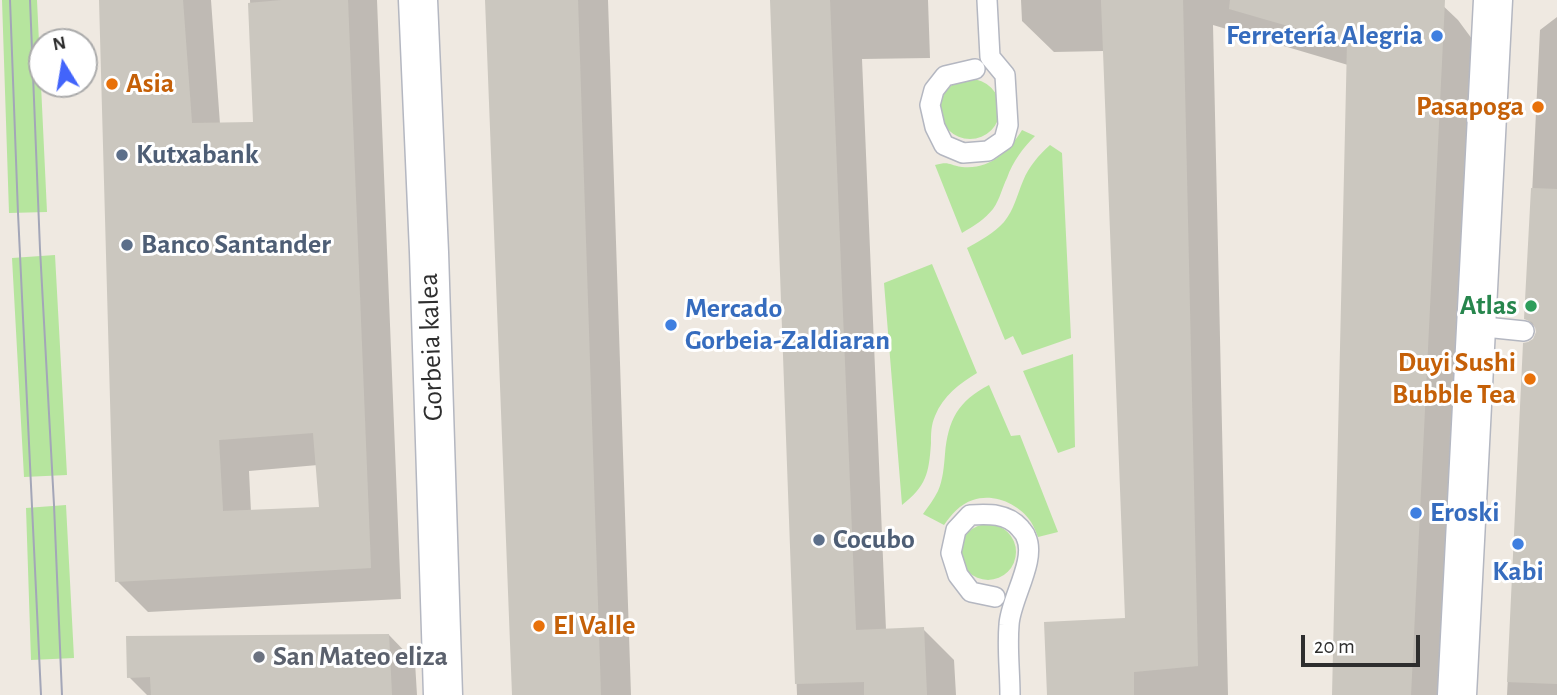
<!DOCTYPE html>
<meta charset="utf-8">
<style>
body{margin:0}
#map{position:relative;width:1557px;height:695px;overflow:hidden;background:#efe9e1;font-family:"Alegreya Sans",sans-serif}
canvas{display:block}
.north{position:absolute;left:28px;top:28px;width:70px;height:70px;box-sizing:border-box;background:#fff;border:2px solid #ababab;border-radius:50%;rotate:349deg;font-size:19px;font-weight:700;line-height:28px;text-align:center;color:#2e2e2e}
.north::after{content:'';display:block;margin:auto;width:24px;height:32px;background:#4264fb;clip-path:polygon(50% 0,100% 100%,50% 72%,0 100%)}
.scale{position:absolute;left:1301px;top:635px;width:119px;height:32px;box-sizing:border-box;border:4px solid #2e2e2e;border-top:0;padding-left:9px;font-size:21px;line-height:24px;white-space:nowrap;color:#2e2e2e;-webkit-text-stroke:5px #fff;paint-order:stroke}
</style>
<div id="map">
<canvas width="1557" height="695"></canvas>
<div class="north">N</div>
<div class="scale">20 m</div>
</div>
<script>
const context = document.querySelector('canvas').getContext('2d');
context.lineJoin = 'round';
function fillPath(path, color) {
  context.fillStyle = color;
  context.fill(path, 'evenodd');
}
function stroke(path, color, width, dash) {
  context.strokeStyle = color;
  context.lineWidth = width;
  context.lineCap = dash ? 'butt' : 'round';
  context.setLineDash(dash || []);
  context.stroke(path);
}
function write(font, color, halo, rows, align = 'center') {
  context.font = font + ' "Alegreya Sans",sans-serif';
  context.lineWidth = 6;
  context.setLineDash([]);
  context.textBaseline = 'middle';
  context.strokeStyle = halo;
  context.fillStyle = color;
  for (const [text, x, y, turn = 0] of rows) {
    context.save();
    context.translate(x, y);
    context.rotate((+turn || 0) * Math.PI / 180);
    context.textAlign = isNaN(turn) ? turn : align;
    if (halo) context.strokeText(text, 0, 0);
    context.fillText(text, 0, 0);
    context.restore();
  }
}
fillPath(new Path2D(`
 M2 0H37L47 212 9 213Z
 M940 109a30 30 0 1 1 60 0a30 30 0 1 1-60 0Z
 M1022 130 1035 136C1023 148 1013 161 1007 178 1002 188 1000 199 993 209 985 219 974 226 962 233L935 165C950 161 948 165 962 167 990 170 1009 151 1022 130Z
 M1050 145 1062 153 1071 338 1022 355 1013 336 1005 340 967 248C980 241 994 233 1004 222 1014 210 1017 195 1023 181 1029 166 1039 155 1050 145Z
 M55 255 67 475 24 477 12 258Z
 M932 264 977 373C960 383 943 396 935 416 931 425 931 434 931 443 929 474 926 486 902 505L884 283Z
 M1073 354 1075 447 1058 453 1023 371Z
 M989 385 1011 436 1020 435 1058 532 1038 537C1036 532 1034 527 1031 522 1019 504 994 493 973 500 960 504 951 515 944 525L923 514C928 507 934 499 938 491 943 480 944 466 945 454 948 420 958 401 989 385Z
 M66 505 74 658 31 660 26 508Z
 M960 552a28 28 0 1 1 56 0a28 28 0 1 1-56 0Z`), '#b6e59e');
fillPath(new Path2D(`
 M101 0H211L220 124 255 123 250 0H377L401 599 148 612 117 581ZM318 465 321 508 251 512 249 471Z
 M486 0H608L631 695H514Z
 M772 0H928L930 58 862 59 886 630 923 629 954 660 956 695H797Z
 M1021 0H1437L1458 20 1475 43 1443 695H1333L1348 65 1213 25 1228 695H1049L1127 620 1104 51 1054 52 1022 21Z
 M1557 17V695H1507L1525 345 1535 340 1538 330 1526 318 1540 30Z
 M389 635 415 662 417 695H147L129 677Z`), '#0003');
fillPath(new Path2D(`
 M99 0H183L192 123 253 122 248 3 282 0H348L371 568 115 582ZM313 433 319 507 223 511 219 440Z
 M485 0H578L601 695H512Z
 M770 0H830L856 630 924 627 927 695H864V682L795 684Z
 M1101 0H1183L1198 666 1134 672V695H1047L1044 622 1125 618Z
 M1230 0H1445L1411 695H1332L1347 43 1229 9Z
 M1531 188 1557 189V684L1507 682 1523 343 1528 342 1533 339 1536 332 1535 327 1532 322 1524 319Z
 M389 634 392 695H151L150 677 127 678 126 636Z`), '#cbc7bf');
const service = new Path2D(`
 M975 69 945 76 934 90 930 105 935 127 944 145 963 153 988 151 1004 140 1008 125 1005 75 990 57 987 0
 M1475 326 1524 331
 M995 597 971 592 958 575 951 553 956 530 970 515C989 514 1007 513 1020 528 1022 531 1025 533 1026 537 1037 560 1010 600 1009 625 1007 648 1010 672 1010 695`);
const minor = new Path2D(`
 M418 0 429 252 443 695`);
const secondary = new Path2D(`
 M1457 695 1493 0`);
stroke(service, '#b4b7c1', 22);
stroke(minor, '#b4b7c1', 41);
stroke(secondary, '#b4b7c1', 41);
stroke(service, '#fff', 19);
stroke(minor, '#fff', 38);
stroke(secondary, '#fff', 38);
stroke(new Path2D(`
 M10 0 18 213 41 695
 M30 0 40 249 54 505 62 695`), '#a3a6b8', 2);
for (const [x, y, r, color] of [
 [1437,36,7,"#3f7fe0"],
 [112,84,7,"#e8710a"],
 [1538,107,7,"#e8710a"],
 [122,155,7,"#5c6f8a"],
 [127,245,7,"#5c6f8a"],
 [1531,306,7,"#2e9e5b"],
 [671,325,7,"#3f7fe0"],
 [1530,379,7,"#e8710a"],
 [1416,513,7,"#3f7fe0"],
 [819,540,7,"#5c6f8a"],
 [1518,544,7,"#3f7fe0"],
 [539,626,7,"#e8710a"],
 [259,657,7,"#6b7280"]
]) {
  const dot = new Path2D();
  dot.arc(x, y, r, 0, 2 * Math.PI);
  context.fillStyle = color;
  context.fill(dot);
  stroke(dot, '#fff', 2.5);
}
write('bold 28px', '#366cbe', '#fff', [
 ["Ferretería Alegria",1423,36,"right"],
 ["Mercado",685,309],
 ["Gorbeia-Zaldiaran",685,341],
 ["Eroski",1430,513],
 ["Kabi",1518,572,"center"]
], 'left');
write('bold 28px', '#c56008', '#fff', [
 ["Asia",126,84],
 ["Pasapoga",1524,107,"right"],
 ["Duyi Sushi",1516,363,"right"],
 ["Bubble Tea",1516,395,"right"],
 ["El Valle",553,626]
], 'left');
write('bold 28px', '#4e5e75', '#fff', [
 ["Kutxabank",136,155],
 ["Banco Santander",141,245],
 ["Cocubo",833,540]
], 'left');
write('bold 28px', '#27864d', '#fff', [
 ["Atlas",1517,306]
], 'right');
write('28px', '#2e2e2e', '#fff', [
 ["Gorbeia kalea",431,347,-92]
]);
write('bold 28px', '#5b616d', '#fff', [
 ["San Mateo eliza",273,657]
], 'left');
</script>
